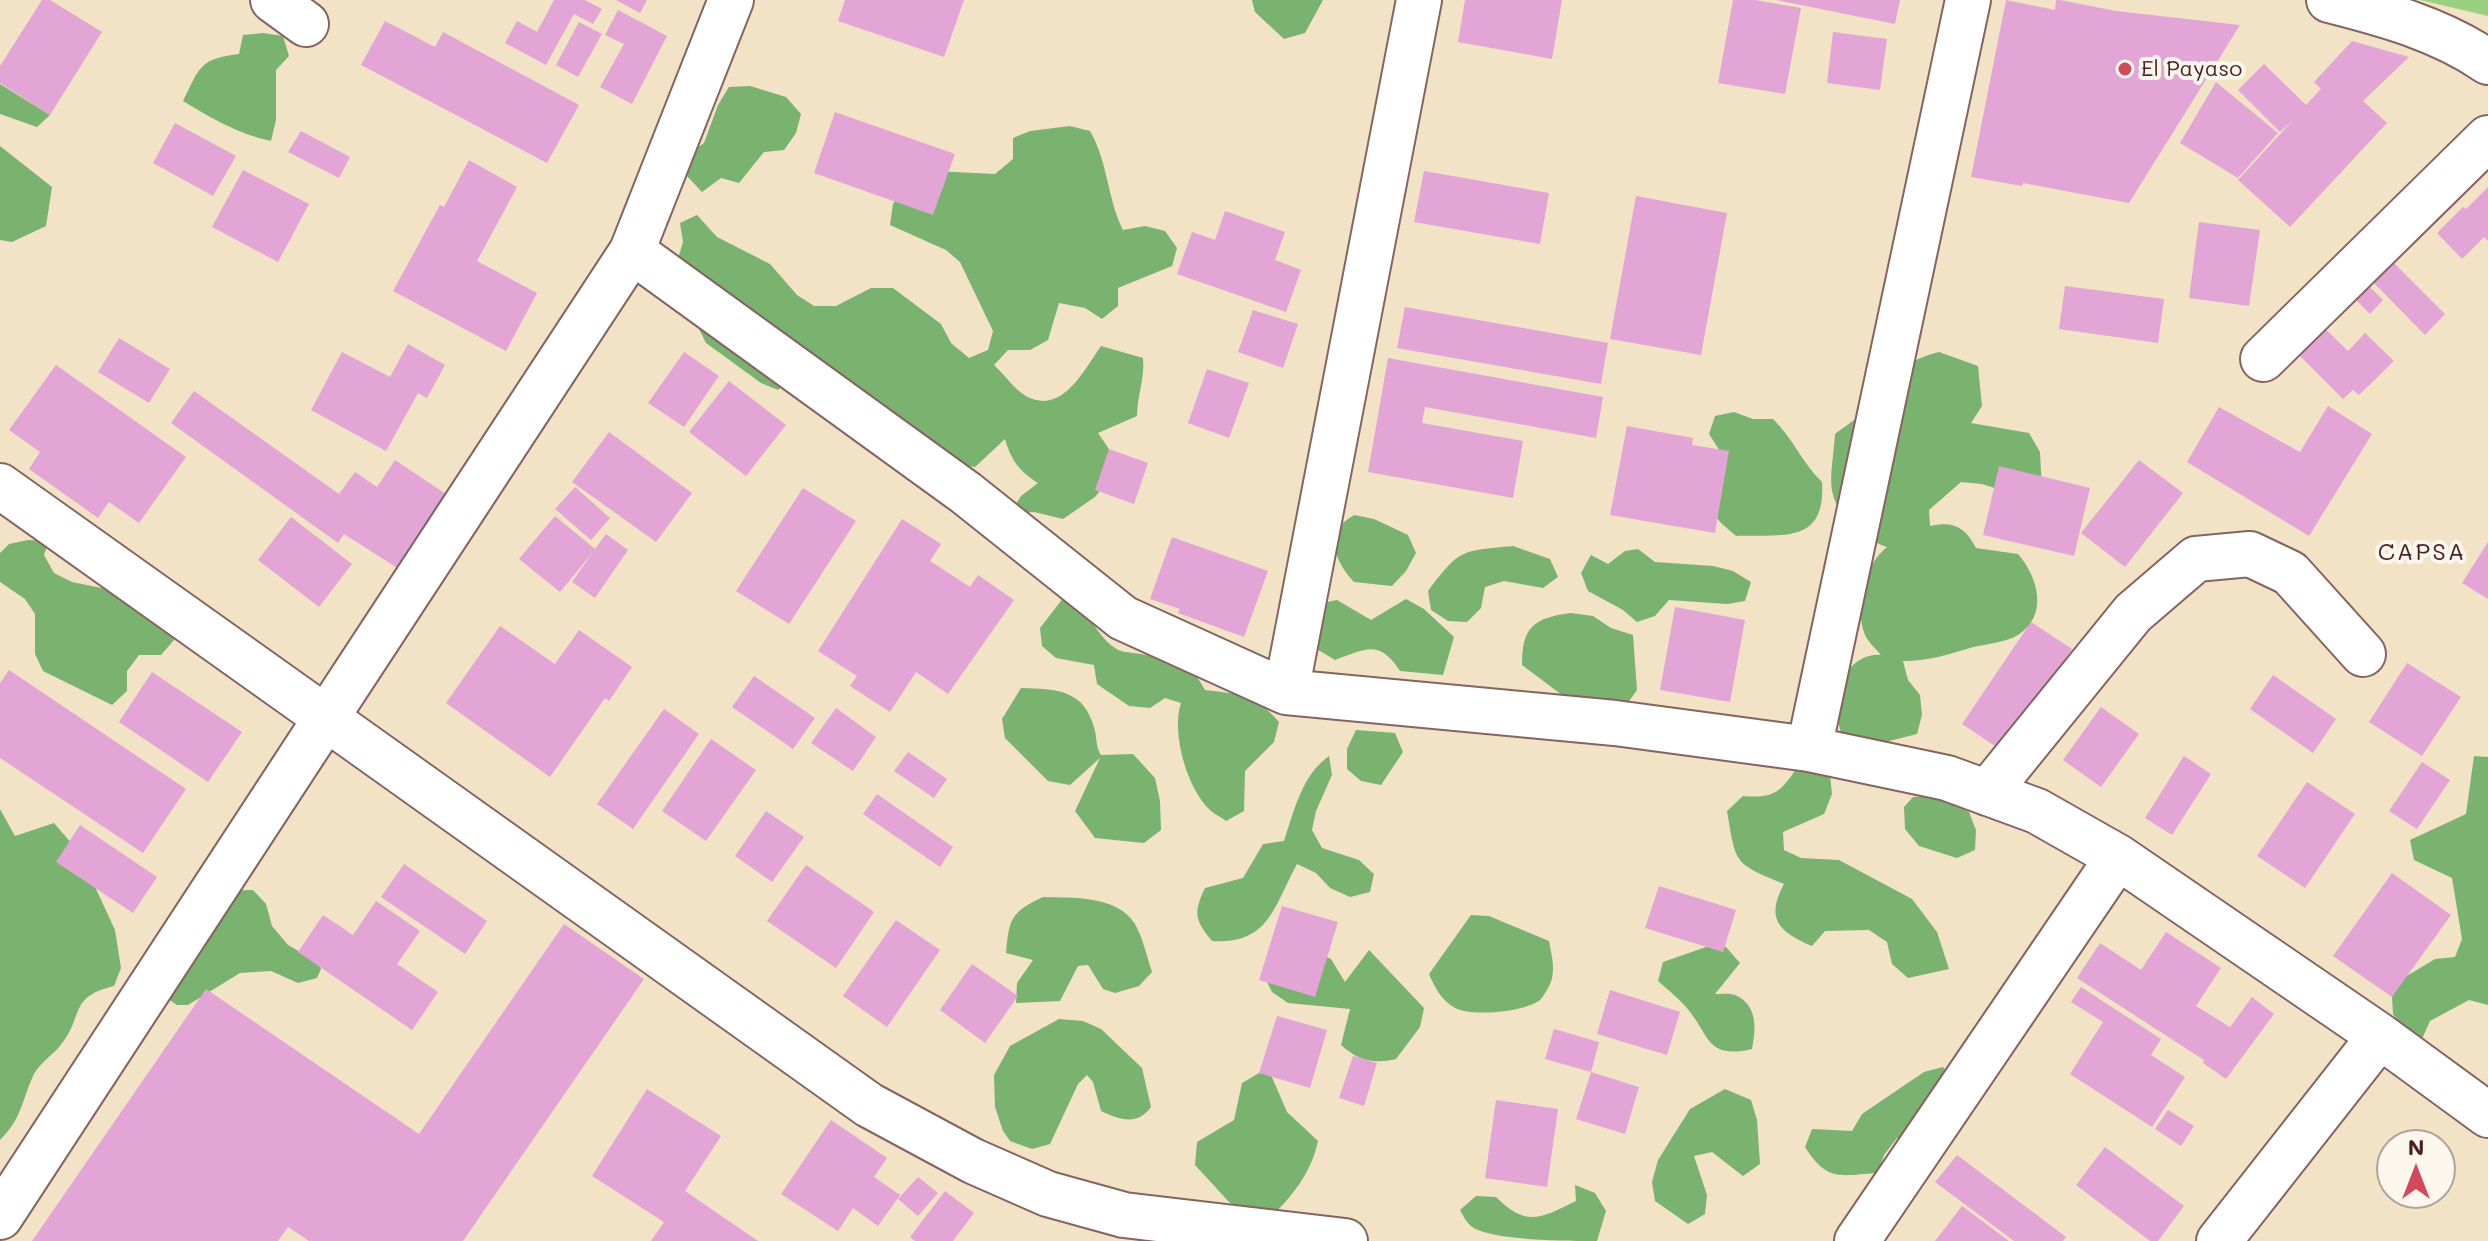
<!DOCTYPE html>
<style>
body{margin:0}
#map{position:relative;width:2488px;height:1241px;overflow:hidden;background:#f2e3c7;font-family:Mali,sans-serif}
canvas{display:block}
.north{position:absolute;left:2376px;top:1129px;width:80px;height:80px;box-sizing:border-box;background:#fbf7ec;border:2px solid #b4a19f;border-radius:50%;rotate:0deg;font-size:22px;font-weight:700;line-height:32px;text-align:center;color:#4a1f2b}
.north::after{content:'';display:block;margin:auto;width:28px;height:36px;background:#d1495b;clip-path:polygon(50% 0,100% 100%,50% 72%,0 100%)}
</style>
<div id="map">
<canvas width="2488" height="1241"></canvas>
<div class="north">N</div>
</div>
<script>
const context = document.querySelector('canvas').getContext('2d');
context.lineJoin = 'round';
function fillPath(path, color) {
  context.fillStyle = color;
  context.fill(path, 'evenodd');
}
function stroke(path, color, width, dash) {
  context.strokeStyle = color;
  context.lineWidth = width;
  context.lineCap = dash ? 'butt' : 'round';
  context.setLineDash(dash || []);
  context.stroke(path);
}
function write(font, color, halo, rows, align = 'center') {
  context.font = font + ' Mali,sans-serif';
  context.lineWidth = 8;
  context.setLineDash([]);
  context.textBaseline = 'middle';
  context.strokeStyle = halo;
  context.fillStyle = color;
  for (const [text, x, y, turn = 0] of rows) {
    context.save();
    context.translate(x, y);
    context.rotate((+turn || 0) * Math.PI / 180);
    context.textAlign = isNaN(turn) ? turn : align;
    if (halo) context.strokeText(text, 0, 0);
    context.fillText(text, 0, 0);
    context.restore();
  }
}
fillPath(new Path2D(`
 M2420 0H2488V16Z`), '#99d082');
fillPath(new Path2D(`
 M1252 0H1323L1305 33 1284 39 1255 12Z
 M263 33 283 36 289 56 276 70V120L271 141C238 134 211 118 183 101 200 67 199 59 239 54L243 35Z
 M0 84 50 115 37 127 0 114Z
 M750 86 786 97 801 114 796 133 784 150 764 152 739 183 721 178 702 192 687 176 688 154 704 143 718 105 729 87Z
 M1070 126 1090 131C1108 162 1107 198 1123 230L1145 226 1165 231 1177 248 1172 266 1118 288V306L1102 319 1085 308 1059 303 1048 340 1030 350H1008L994 365C1004 374 1015 390 1026 396 1062 416 1084 370 1101 346L1143 358C1145 379 1137 396 1137 416L1098 433 1109 449 1107 482 1095 497 1063 519 1034 512 1010 514 1021 496 1038 483C1019 471 1011 460 1005 439L975 467 937 461 792 376 778 390 761 383 706 343 697 325 703 288 697 269 677 262 683 242 680 223 697 215 717 237 770 264 797 295 814 306H836L871 288H893L941 324 951 343 969 358 988 350 993 331 960 262 946 250 890 225 893 204 914 170 995 174 1013 159V138L1030 131Z
 M0 146 52 187 46 226 12 242 0 240Z
 M1939 352 1978 366 1982 406 1971 423 2029 433 2040 452 2042 491 2020 496 1982 484 1961 482 1929 510 1930 526C1954 521 1965 527 1976 548L2018 554C2038 577 2049 615 2018 635 2005 643 1984 644 1970 648 1947 655 1927 661 1903 661L1908 680 1920 695 1922 715 1917 734 1857 749 1841 734 1832 693C1844 674 1857 653 1881 655 1876 649 1868 642 1865 635 1854 607 1864 565 1887 547 1876 544 1869 537 1860 530 1821 499 1832 480 1835 434 1845 426 1857 419 1866 410 1896 381 1893 364 1939 352Z
 M1734 412 1753 419H1773C1793 438 1802 463 1822 482 1826 545 1783 534 1736 536L1720 522 1709 506 1720 451 1709 434 1715 416Z
 M1354 515 1374 519 1408 535 1416 553 1406 571 1392 586 1354 582C1341 568 1328 547 1339 528 1341 523 1350 518 1354 515Z
 M28 540 49 541 44 555 54 573 72 582 111 590 164 622 174 640 161 655H139L127 671V691L112 705 43 671 35 654V614L25 599 0 582V553L9 544Z
 M1513 546 1550 559 1558 577 1543 588 1504 581 1485 587 1481 608 1467 622 1448 621 1431 610 1428 591C1460 549 1460 551 1513 546Z
 M1638 549 1655 562 1713 566 1733 571 1751 582 1745 601 1727 604 1669 600 1655 616 1637 622 1623 610 1588 591 1581 573 1591 555 1608 564 1625 551Z
 M1064 597C1089 607 1094 634 1115 648 1120 652 1127 652 1133 653 1168 658 1187 656 1205 690 1242 695 1253 692 1279 722L1274 742 1245 771 1244 811 1226 821C1221 817 1214 814 1210 810 1187 789 1171 732 1181 703L1165 698 1150 708 1129 706 1097 684 1094 665 1056 658 1042 646 1040 628Z
 M1406 599 1424 609 1454 637 1443 675 1400 671C1379 639 1366 649 1335 660L1300 639 1317 604 1337 600 1371 620Z
 M1571 613 1593 616 1611 628 1633 635 1637 690 1625 707 1586 713 1522 665C1522 627 1533 618 1571 613Z
 M1021 688C1057 689 1085 689 1095 731 1097 740 1096 748 1101 755L1133 754 1155 778 1160 801 1161 830 1144 843 1095 838 1075 811 1100 758 1070 785 1048 781 1005 738 1002 719Z
 M1356 730 1395 733 1403 752 1381 785 1361 781 1347 769V749Z
 M1329 756 1332 775 1316 811 1312 830 1322 848 1359 860 1374 874 1370 892 1350 897 1330 888 1316 873 1297 864C1274 906 1269 945 1212 941 1195 920 1193 913 1205 888L1243 878 1263 844 1284 841C1294 811 1302 775 1329 756Z
 M2474 756 2488 757V1005L2469 1000 2430 1021 2422 1039 2404 1030 2393 1014 2392 997 2400 980 2435 959 2455 957 2462 939 2452 878 2414 860 2410 840 2466 814Z
 M1800 763 1830 775 1832 794 1824 814 1783 832 1784 850 1801 858 1839 860 1912 899 1937 932 1949 969 1908 978 1892 964 1887 942 1869 930 1825 931 1812 946C1779 932 1765 919 1784 884 1733 863 1736 864 1727 811L1743 796C1777 799 1782 790 1800 763Z
 M1934 796 1969 812 1976 830 1975 850 1957 858 1919 846 1905 829 1904 807 1913 797Z
 M0 809 15 836 54 823 79 852 115 930 121 968 114 986C69 997 84 1014 63 1042 55 1054 40 1062 34 1074 21 1101 23 1117 0 1140Z
 M253 890 266 904 272 926 288 945 316 961 321 969 317 978 298 983 271 971 240 973 188 1005H177L161 994 211 891Z
 M1043 897C1072 898 1117 895 1135 924 1143 938 1147 957 1152 972L1139 986 1115 993 1103 989 1088 965 1078 966 1060 1001 1016 1003 1017 983 1033 960 1006 953C1009 919 1011 912 1043 897Z
 M1471 915 1489 916 1549 941C1551 953 1555 966 1552 978 1551 984 1544 996 1540 1000 1525 1012 1472 1017 1455 1008 1441 1000 1435 988 1429 974Z
 M1706 947H1726L1740 963 1715 994C1720 994 1730 993 1735 995 1758 1005 1756 1029 1752 1049 1705 1060 1710 1034 1686 1007 1677 997 1667 989 1658 981L1663 962Z
 M1310 950 1331 959 1345 982 1369 950 1424 1008 1420 1027 1396 1059C1373 1064 1359 1061 1341 1045L1350 1009 1288 1003 1272 992 1263 974Z
 M1059 1019 1083 1021 1101 1029 1142 1068 1151 1107C1137 1126 1120 1120 1101 1111L1093 1082 1087 1075 1078 1084 1050 1144 1032 1149 1010 1141 1003 1131 995 1107 994 1075 1010 1046Z
 M1943 1067 1967 1098 1969 1118 1958 1134 1914 1148 1897 1138 1884 1155 1878 1173C1840 1175 1828 1183 1805 1147L1812 1129 1852 1131 1862 1114 1924 1072Z
 M1259 1073 1271 1075 1287 1112 1318 1141C1312 1170 1295 1193 1274 1214L1244 1213 1229 1202 1195 1165 1197 1142 1234 1120 1242 1083Z
 M1725 1089 1751 1100 1757 1120 1760 1164 1743 1176 1712 1152 1694 1156 1707 1195 1705 1214 1688 1224 1655 1201 1652 1182 1658 1160 1690 1109Z
 M1575 1185 1595 1193 1606 1211 1597 1241C1570 1241 1490 1241 1471 1226 1466 1222 1463 1215 1460 1210L1476 1196 1496 1197C1527 1228 1541 1218 1576 1201Z`), '#7ab270');
fillPath(new Path2D(`
 M42 0H50L102 32 50 115 0 83V66Z
 M554 0H585L602 9 593 24 574 14 546 65 505 43 517 21 537 32Z
 M616 0H647L640 13Z
 M845 0H964L944 57 838 21Z
 M1465 0H1562L1552 59 1458 42Z
 M1733 0H1755L1801 8 1785 94 1718 83Z
 M1776 0H1900L1895 24Z
 M2006 0 2055 10 2056 0H2060L2116 11 2240 25 2129 203 2023 183 2022 186 1971 177Z
 M618 10 667 36 632 104 600 87 624 44 605 35Z
 M385 21 435 47 443 32 579 105 547 163 361 65Z
 M579 22 602 34 578 77 556 65Z
 M1833 32 1887 39 1880 90 1827 83Z
 M2352 41 2409 57 2363 101 2387 123 2290 227 2238 180 2293 120 2280 132 2238 90 2264 64 2306 105 2321 89 2314 82Z
 M2216 82 2278 133 2238 178 2180 143Z
 M835 112 955 154 933 215 814 173Z
 M175 123 236 156 213 196 153 163Z
 M301 131 350 157 339 178 288 152Z
 M469 160 517 187 477 261 537 293 506 351 393 291 440 205 444 207Z
 M243 170 309 204 278 262 212 227Z
 M1424 171 1549 193 1540 244 1414 222Z
 M2488 187V241L2484 237 2462 259 2437 233 2463 207 2466 209Z
 M1636 196 1727 213 1701 355 1610 339Z
 M1225 211 1285 232 1275 260 1301 270 1286 312 1177 274 1192 232 1215 240Z
 M2199 222 2260 230 2249 306 2189 298Z
 M2390 259 2445 314 2425 335 2370 279Z
 M2365 282 2383 300 2370 314 2351 295Z
 M2065 286 2164 299 2158 343 2059 329Z
 M1405 307 1608 343 1601 384 1397 348Z
 M1253 310 1298 324 1283 368 1238 352Z
 M2311 315 2348 351 2365 333 2394 361 2359 395 2353 390 2343 399 2285 341Z
 M119 338 170 369 149 403 98 372Z
 M408 344 445 365 427 398 418 393 386 451 311 410 342 352 390 377Z
 M684 352 719 376 684 427 648 403Z
 M1388 358 1603 397 1596 438 1425 407 1422 423 1523 441 1513 498 1368 472Z
 M56 365 186 457 139 523 109 502 98 518 29 469 40 452 9 430Z
 M1207 369 1249 383 1229 438 1188 423Z
 M729 381 786 425 746 476 689 432Z
 M194 391 339 494 355 472 377 487 395 460 449 496 399 569 344 534 338 543 171 423Z
 M2328 406 2372 434 2309 536 2187 462 2219 407 2300 452Z
 M1627 426 1693 438 1692 445 1729 451 1715 533 1610 515Z
 M609 432 692 493 656 542 572 482Z
 M1109 449 1148 463 1134 504 1095 490Z
 M2139 460 2183 493 2125 567 2081 533Z
 M1999 466 2090 488 2074 556 1983 535Z
 M575 487 610 518 591 540 555 509Z
 M803 488 856 521 789 624 736 591Z
 M555 516 595 549 606 534 628 550 595 598 572 582 593 552 560 592 519 559Z
 M291 517 352 564 319 607 258 560Z
 M902 519 941 544 930 561 970 587 978 575 1014 600 948 694 916 672 890 712 850 686 857 676 818 651Z
 M1172 537 1268 571 1244 637 1178 613 1180 609 1150 599Z
 M2488 542V599L2462 583Z
 M1675 607 1745 620 1730 702 1660 690Z
 M2031 622 2072 649 2004 752 1962 724Z
 M500 626 555 664 579 630 632 667 609 701 605 698 550 777 446 703Z
 M2407 663 2461 697 2422 756 2369 722Z
 M9 670 186 789 143 853 0 758V683Z
 M152 672 242 732 208 782 119 722Z
 M2273 675 2336 719 2313 753 2250 709Z
 M754 676 815 718 793 749 732 707Z
 M2101 707 2139 734 2101 787 2063 760Z
 M836 708 876 737 853 771 811 743Z
 M664 709 699 734 633 829 597 804Z
 M711 739 756 770 706 841 662 811Z
 M908 752 947 779 934 798 894 771Z
 M2184 756 2211 774 2172 835 2145 818Z
 M2422 762 2450 780 2417 829 2389 811Z
 M2307 782 2355 814 2305 888 2257 856Z
 M877 794 953 847 940 867 863 814Z
 M766 811 804 837 772 882 735 856Z
 M80 825 157 877 133 913 56 862Z
 M404 864 487 921 465 954 381 897Z
 M806 865 874 912 836 968 767 921Z
 M2392 873 2451 915 2392 997 2333 956Z
 M1659 886 1736 910 1723 952 1645 928Z
 M376 901 420 931 397 964 438 992 412 1030 298 952 323 915 353 935Z
 M1282 906 1338 922 1315 997 1259 980Z
 M896 920 940 950 887 1027 843 996Z
 M564 924 644 979 463 1241H309L288 1227 278 1241H32L206 989 419 1134Z
 M2166 932 2221 968 2196 1006 2230 1027 2252 997 2274 1014 2226 1079 2203 1063 2204 1060 2077 978 2100 943 2141 970Z
 M972 964 1018 996 985 1043 940 1010Z
 M2081 987 2161 1039 2151 1055 2185 1077 2152 1127 2070 1074 2103 1022 2071 1002Z
 M1610 990 1680 1012 1667 1055 1597 1034Z
 M1277 1016 1327 1030 1310 1088 1259 1073Z
 M1554 1029 1599 1042 1591 1072 1545 1059Z
 M1353 1056 1377 1063 1364 1106 1339 1098Z
 M1591 1072 1639 1087 1625 1134 1576 1119Z
 M647 1089 721 1136 685 1191 758 1241H651L664 1222 592 1176Z
 M1496 1100 1558 1109 1547 1187 1485 1178Z
 M2168 1110 2194 1126 2181 1146 2155 1129Z
 M831 1120 887 1158 874 1177 900 1195 878 1226 853 1208 838 1231 781 1194Z
 M2105 1147 2184 1206 2158 1241H2150L2076 1185Z
 M1957 1155 2066 1237 2063 1241H2014L1935 1182Z
 M918 1177 938 1193 918 1216 898 1199Z
 M945 1191 974 1213 953 1241H915L910 1237Z
 M1962 1206 2009 1241H1935Z`), '#e2a5d6');
const street = new Path2D(`
 M273 0 306 24
 M632 251 966 493 1123 618 1286 692 1615 723 1809 749 1947 778 2037 811 2118 857 2380 1036 2488 1115
 M2263 359 2488 138
 M1286 692 1419 0
 M1809 749 1968 0
 M1987 793 2133 613 2196 559 2250 554 2290 573 2363 654
 M0 1217 326 718 869 1105 973 1161 1048 1194 1124 1215 1345 1241
 M1857 1241 2118 857
 M2219 1241 2380 1036`);
const secondary = new Path2D(`
 M2329 0C2384 14 2440 29 2488 62
 M0 486 326 718 632 251 731 0`);
stroke(street, '#856462', 48);
stroke(secondary, '#856462', 48);
stroke(street, '#fff', 44);
stroke(secondary, '#fff', 44);
for (const [x, y, r, color] of [
 [2125,69,8,"#d1495b"]
]) {
  const dot = new Path2D();
  dot.arc(x, y, r, 0, 2 * Math.PI);
  context.fillStyle = color;
  context.fill(dot);
  stroke(dot, '#fbf7ec', 3);
}
write('22px', '#4a1f2b', '#fbf7ec', [
 ["El Payaso",2141,69]
], 'left');
context.letterSpacing = '2px';
write('24px', '#4a1f2b', '#fbf7ec', [
 ["CAPSA",2422,553]
]);
context.letterSpacing = '0px';
</script>
